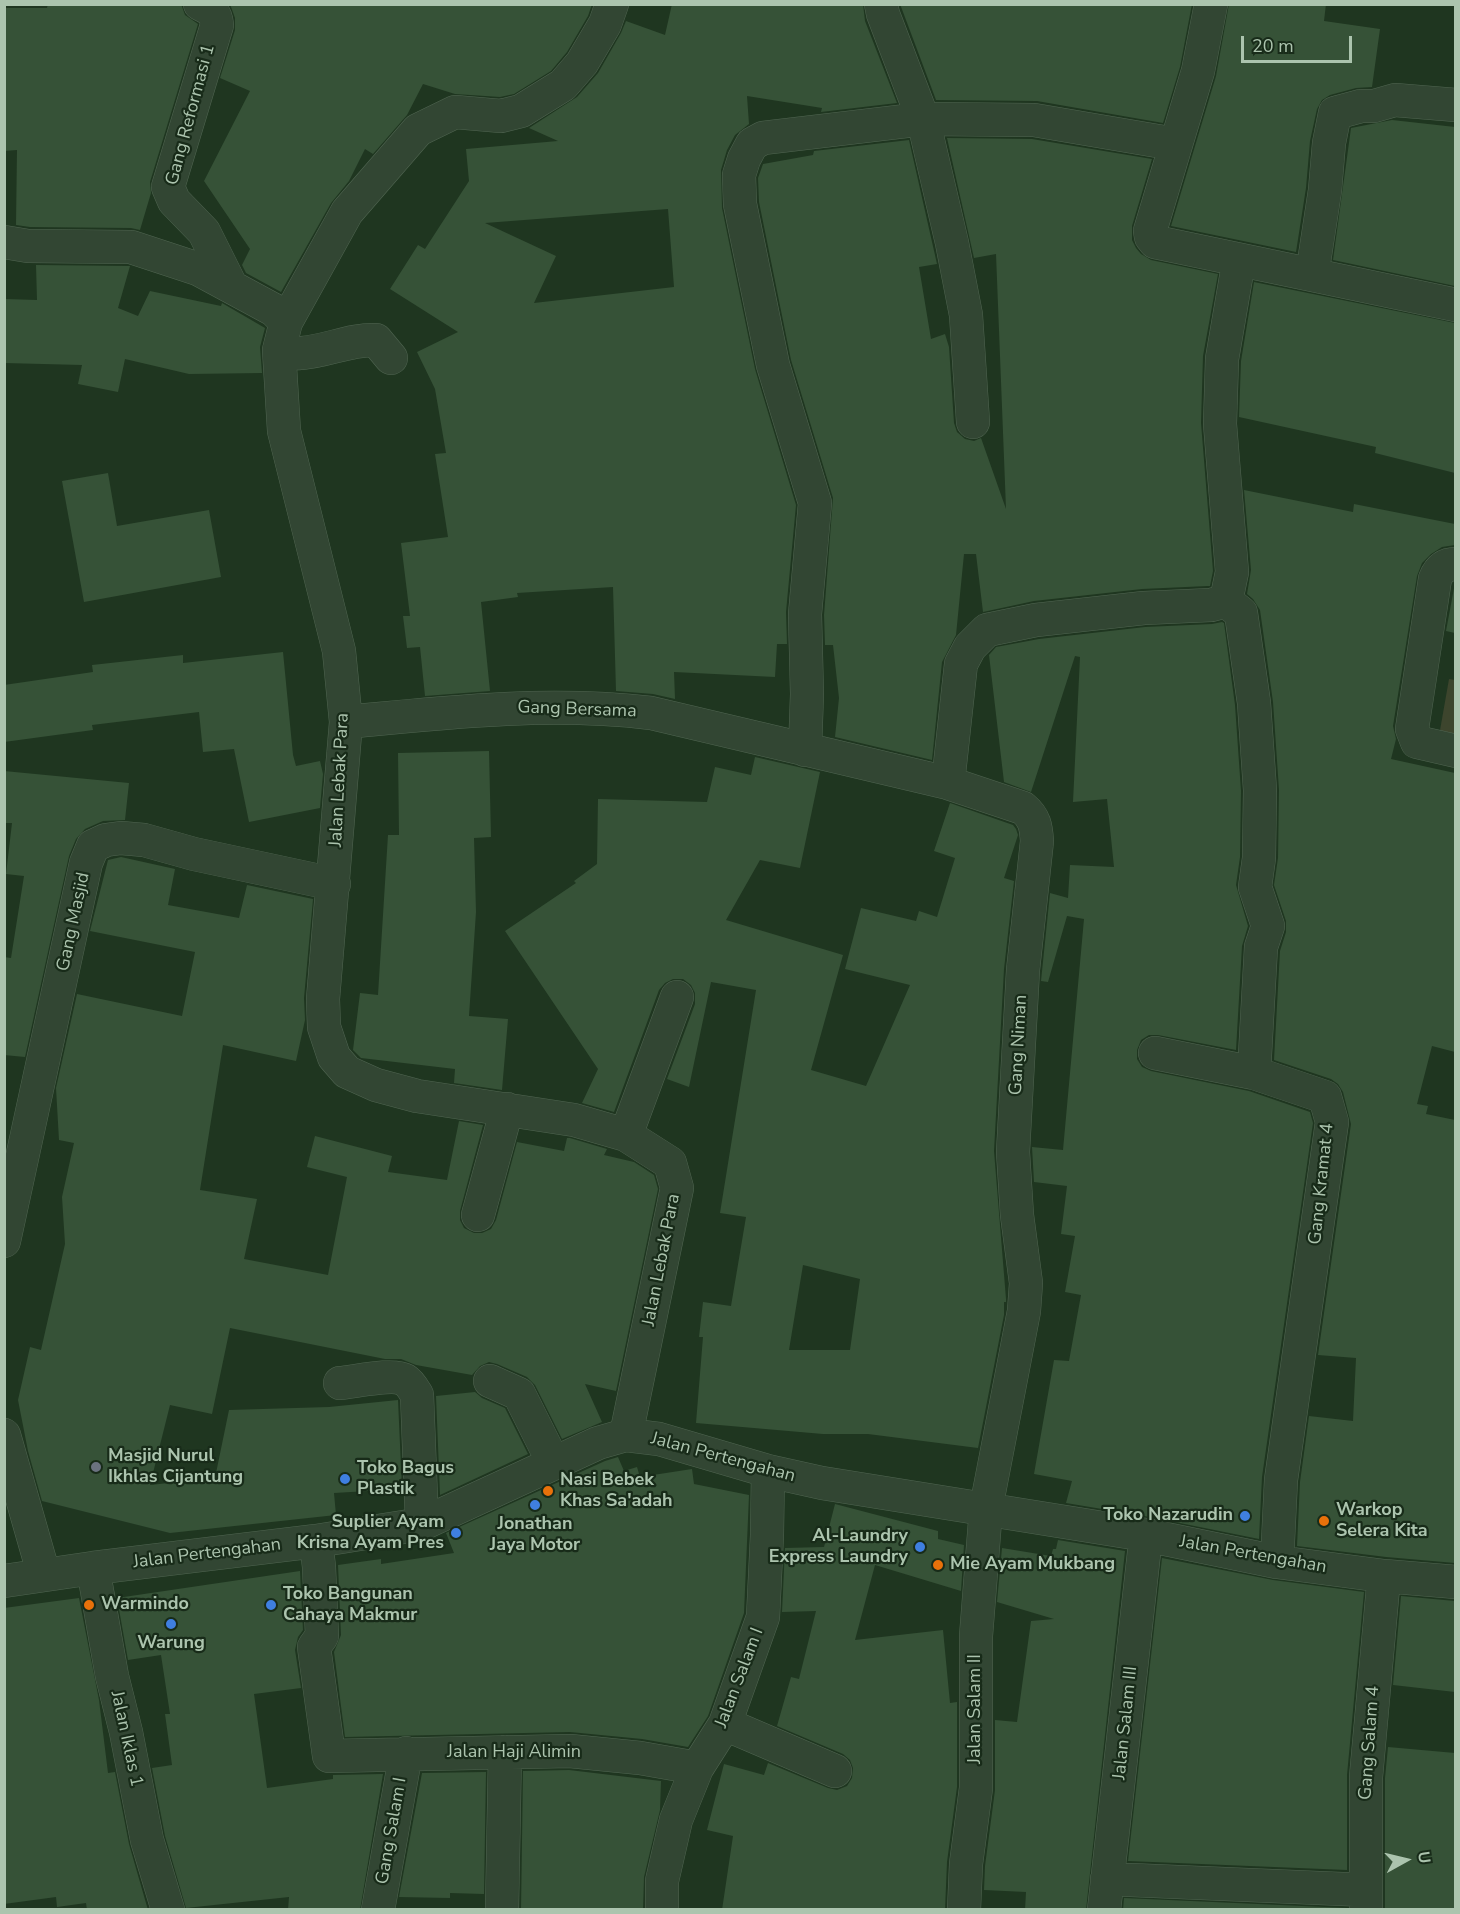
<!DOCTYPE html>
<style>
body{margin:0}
#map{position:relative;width:1460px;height:1914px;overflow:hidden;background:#1f3620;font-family:"Nunito Sans",sans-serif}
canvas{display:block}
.frame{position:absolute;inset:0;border:6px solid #acc4ae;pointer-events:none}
.north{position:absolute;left:1376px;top:1830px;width:60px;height:60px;-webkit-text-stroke:4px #182b19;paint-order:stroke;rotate:82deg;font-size:16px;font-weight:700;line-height:24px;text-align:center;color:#acc4ae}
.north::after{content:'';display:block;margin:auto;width:21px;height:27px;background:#acc4ae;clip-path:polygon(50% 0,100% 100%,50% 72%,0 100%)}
.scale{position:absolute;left:1241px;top:36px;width:111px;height:27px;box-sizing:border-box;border:3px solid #acc4ae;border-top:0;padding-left:8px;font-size:18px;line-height:21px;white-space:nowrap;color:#acc4ae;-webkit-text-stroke:4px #182b19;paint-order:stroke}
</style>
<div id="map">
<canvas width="1460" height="1914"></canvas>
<div class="frame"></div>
<div class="north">U</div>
<div class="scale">20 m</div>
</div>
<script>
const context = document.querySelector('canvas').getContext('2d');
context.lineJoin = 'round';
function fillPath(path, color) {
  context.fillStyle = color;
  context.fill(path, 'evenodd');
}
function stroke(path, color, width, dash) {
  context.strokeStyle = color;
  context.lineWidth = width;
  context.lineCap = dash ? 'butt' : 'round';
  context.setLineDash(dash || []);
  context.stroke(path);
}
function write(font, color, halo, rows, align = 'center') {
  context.font = font + ' "Nunito Sans",sans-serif';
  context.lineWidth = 4.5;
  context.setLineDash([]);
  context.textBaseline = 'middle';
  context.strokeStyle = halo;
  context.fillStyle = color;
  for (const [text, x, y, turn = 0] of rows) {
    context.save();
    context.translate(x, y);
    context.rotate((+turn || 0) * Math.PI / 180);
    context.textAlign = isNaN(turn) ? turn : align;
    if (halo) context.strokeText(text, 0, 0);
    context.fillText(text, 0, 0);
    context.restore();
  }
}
fillPath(new Path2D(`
 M1449 679 1455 680V738L1439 736Z`), '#3d452d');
fillPath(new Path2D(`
 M48 4H181L185 15 198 24 150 182 151 193 140 230 131 228 30 227 16 225 17 150 4 151V8H47Z
 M230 4H592L588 16 567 52 551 71 514 94 500 97 455 94 423 84 407 115 373 154 365 149 349 181 331 203 281 292 246 273 242 265 250 249 204 181 250 91 220 78 235 30V18Z
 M672 4H863L865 21 897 103 821 112 822 108 747 96 749 124 735 135 727 150 721 170 722 208 755 369 796 505 786 612 787 644H777L775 677 674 672 675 699 653 694 616 691 613 587 517 593 518 597 481 602 490 691 425 696 420 647 407 648 403 616H410L401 543 448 537 435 454 446 453 435 389 417 352 458 332 390 289 418 245 425 249 469 181 466 149 558 141 529 128 577 97 598 73 621 33 626 21 665 35ZM668 209 674 287 534 303 556 256 485 223Z
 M900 4H1192L1180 67 1163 123 1037 101 936 100Z
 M1229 4H1326L1324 21 1380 29 1372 87 1356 88 1330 95 1322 100 1317 109 1310 141 1306 188 1296 252 1171 226 1216 76Z
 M1392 120 1455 127V286L1333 260 1351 128Z
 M947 138 1032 139 1152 159 1132 226V240L1136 248 1141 254 1151 260 1218 274 1203 356 1201 423 1213 571 1210 586H1208L1142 589 1034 601 983 612 976 554H964L956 635 942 662 932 760 835 737 839 698 833 645H825L824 615 833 498 791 360 759 202 758 178 763 164 813 155 814 151 909 140 937 264 919 267 931 339 945 334 949 347 954 423 957 432 965 439 974 441 981 438 1006 509 996 254 974 258Z
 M36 265 130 266 118 308 138 316 150 291 221 306 222 303 265 328 260 347 262 373 189 374 125 359 118 392 78 384 82 365 4 363V299L37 300Z
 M1254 282 1455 323V473L1375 453 1376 447 1239 417 1241 361Z
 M108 473 117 526 209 510 221 577 84 602 62 481Z
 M1244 490 1353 512 1354 504 1455 524V545L1442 547 1431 554 1422 563 1417 576 1393 726 1396 739 1391 759 1455 773V1052L1432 1046 1417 1104 1428 1106 1426 1114 1455 1120V1563L1386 1557 1297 1546 1300 1482 1309 1416 1353 1421 1356 1358 1318 1355 1351 1124 1343 1092 1338 1084 1331 1079 1274 1060 1280 951 1286 932V921L1274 885 1278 858 1279 790 1273 702 1260 610 1253 599 1247 594 1251 570Z
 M1455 583V633L1446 631Z
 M1222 622 1224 623 1235 705 1241 791 1240 857 1236 885 1248 926 1242 946 1236 1050 1158 1035H1149L1141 1040 1137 1050V1059L1142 1067 1151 1071 1249 1091 1310 1112 1313 1123 1262 1477 1259 1539 1150 1517 1066 1503 1072 1481 1034 1474 1054 1360 1069 1361 1081 1295 1065 1292 1075 1236 1061 1234 1067 1186 1034 1182 1032 1147 1063 1150 1084 919 1067 916 1048 982 1041 981 1050 893 1068 898 1070 865 1114 867 1107 799 1073 802 1080 657 1075 656 1031 792 1004 782 989 655 996 647 1039 639 1145 627 1212 624Z
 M283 652 293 755 296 766 320 761 323 774 320 808 249 822 234 749 203 752 199 712 92 725 93 730 4 742V685L93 672 92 665 183 655V663Z
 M489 751 491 837 474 838 476 912 469 1016 508 1019 502 1090 454 1083 455 1069 361 1058 353 1050 360 993 378 995 388 835H399L398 753Z
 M755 757 820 772 800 868 760 860 726 920 843 955 811 1070 866 1086 910 985 845 969 861 908 916 921 919 911 937 917 955 858 934 851 950 803 1013 825 1016 829 1018 835 1004 878 1014 881 1004 969 994 1151 1006 1299V1302H1004V1315L978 1448 868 1434H823L696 1423 703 1337H699L703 1302 731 1306 746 1217 720 1213 756 990 711 982 689 1087 667 1079 695 1004V993L691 985 683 979H673L665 983 659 990 614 1112 582 1103 598 1069 505 931 576 883 574 881 597 864 598 799 707 802 715 767 751 775ZM803 1265 860 1279 850 1350H789Z
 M4 771 129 783 125 820 103 821 85 829 76 839 69 856 25 1057 4 1055V957L11 958 24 876 6 874 12 823H4Z
 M121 857 175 869 168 905 239 918 247 885 313 899 304 998 305 1020 296 1061 223 1045 200 1190 257 1199 244 1259 328 1275 347 1177 307 1167 315 1136 392 1156 388 1172 447 1180 459 1121 483 1125 460 1211V1220L464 1228 474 1233H482L491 1229 496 1220 517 1142 564 1151 567 1138H570L607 1149 604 1155 634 1162 654 1175 658 1189 616 1391 585 1384 602 1422 562 1439 535 1385 527 1377 497 1364 489 1362 480 1366 472 1375 416 1365 401 1359H385L230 1328 212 1414 170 1405 150 1485 215 1478 229 1410 329 1407 398 1400 402 1489 334 1493 336 1515 170 1533 42 1501 28 1451 18 1400 30 1347 41 1350 65 1244 62 1197 74 1143 59 1140 56 1088 77 994 182 1016 195 952 90 931 108 860Z
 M475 1392 482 1398 505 1408 528 1454 440 1495 436 1396Z
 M618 1457 624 1471 637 1467 640 1477 692 1469 694 1484 749 1495 744 1613 708 1716 688 1747 642 1739 570 1732 345 1737 334 1652 341 1635 338 1565 381 1559V1564L454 1553 446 1533 605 1461Z
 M835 1504 938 1531V1539L964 1545 961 1591 875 1565 855 1640 943 1630 950 1703 957 1702V1787L947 1862 945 1910H722L733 1836 707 1830 724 1764 764 1775 768 1763 828 1788 837 1790 847 1786 852 1778 853 1768 850 1760 843 1754 777 1726 791 1677 799 1679 816 1611 782 1612 785 1548 824 1547Z
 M1058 1540 1125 1551 1086 1910H1025L1026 1892 984 1890 985 1866 995 1790V1720L1017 1722 1031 1621 1054 1619 997 1602 1002 1548 1051 1556 1053 1549H1056Z
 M1162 1558 1273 1580 1364 1592 1347 1775V1870L1128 1861Z
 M300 1571 303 1630 298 1637 295 1650 301 1688 254 1694 267 1788 333 1779V1775L383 1774 360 1910H288L289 1897 186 1908 165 1836 152 1768 172 1765 165 1714H170L161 1655 128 1660 117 1598Z
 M1401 1596 1455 1601V1692L1393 1685Z
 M79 1598 99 1700 108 1773 115 1772 129 1844 148 1910H87L86 1903 57 1907 56 1897 4 1904V1608Z
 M1388 1747 1455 1753V1910H1385V1778Z
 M569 1770 661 1781 660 1810 644 1877 643 1910H521L523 1771Z
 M486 1772 484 1894 450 1893V1898L399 1897 422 1773Z
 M1124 1898 1347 1908V1910H1123Z`), '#365237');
const minor = new Path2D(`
 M200 4C211 9 216 13 217 25L168 187 174 201 204 232 231 286
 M612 4 605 24 582 63 563 85 521 111 501 116 455 112 418 130 347 212 286 322 279 350 284 431 339 651 346 722 323 999 324 1027 334 1057 347 1072 376 1085 417 1096 574 1120 626 1135 670 1163 677 1188 626 1435
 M881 4 883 14 923 119 952 243 966 315 973 422
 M1211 4 1198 71 1150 231 1151 237 1155 242 1456 305
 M4 242 28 246 131 247 198 269 274 310 286 322
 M1312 275 1325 190 1329 143 1335 113 1361 106H1374L1395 100 1456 105
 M279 350C286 351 294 354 302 353 327 351 351 339 376 340L391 358
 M1456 564C1445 564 1439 569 1435 579L1412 729 1417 742 1456 751
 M1226 601 1241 613 1254 703 1260 790 1259 858 1255 887 1268 926 1261 947 1254 1073 1325 1097 1332 1122 1281 1480 1277 1562
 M346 722C448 712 548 701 651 713L948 783 1023 808C1035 818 1036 827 1037 841L1023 970 1013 1152 1017 1215 1026 1283 1024 1311 986 1508 976 1636V1788L966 1864 964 1910
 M805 750 807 694 805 614 815 503 773 365 740 204 739 175 744 159 752 144 763 138 923 119 1034 120 1175 144
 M948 783 961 664 970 647 987 630 1036 620 1144 608 1211 605 1226 601 1232 572 1220 424 1222 359 1239 260
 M1155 1053 1254 1073
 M626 1135 677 997
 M478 1215 507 1109
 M4 1241 86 863 93 846 106 840 121 838 144 840 194 854 334 884
 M490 1381 519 1394 553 1462
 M340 1383C354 1382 393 1373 405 1380 410 1383 414 1390 417 1395L422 1524
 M4 1435 44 1575
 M316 1541 319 1567 322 1636 314 1647 329 1756 570 1751 640 1758 697 1768
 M93 1568 112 1676 126 1732 147 1840 168 1910
 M4 1581 93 1568 316 1541 422 1524 598 1443 626 1435 659 1439 768 1471 822 1483 1146 1535 1277 1562 1384 1576 1456 1582
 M725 1724 835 1771
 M1107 1879 1366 1890
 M378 1910 406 1753
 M502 1910 505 1752
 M662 1910V1881L676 1820 697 1768 725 1724 763 1617 767 1535 768 1471
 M1104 1910 1146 1535
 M1366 1910V1777L1384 1576`);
stroke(minor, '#506551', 34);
stroke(minor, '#324633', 33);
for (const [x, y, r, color] of [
 [96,1467,6,"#6b7280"],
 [345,1479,6,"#3f7fe0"],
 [548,1491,6,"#e8710a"],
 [535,1505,6,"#3f7fe0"],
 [1245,1516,6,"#3f7fe0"],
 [1324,1521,6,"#e8710a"],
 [456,1533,6,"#3f7fe0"],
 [920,1547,6,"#3f7fe0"],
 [938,1565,6,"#e8710a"],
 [89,1605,6,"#e8710a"],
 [271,1605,6,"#3f7fe0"],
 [171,1624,6,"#3f7fe0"]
]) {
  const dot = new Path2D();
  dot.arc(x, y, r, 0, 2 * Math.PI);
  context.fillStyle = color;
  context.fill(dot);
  stroke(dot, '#182b19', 2);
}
write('18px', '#acc4ae', '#182b19', [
 ["Gang Reformasi 1",191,115,-75],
 ["Gang Bersama",577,710,2],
 ["Jalan Lebak Para",340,780,-87],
 ["Gang Masjid",74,922,-78],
 ["Gang Niman",1019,1045,-87],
 ["Gang Kramat 4",1322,1184,-84],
 ["Jalan Lebak Para",662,1260,-79],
 ["Jalan Pertengahan",723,1458,15],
 ["Jalan Pertengahan",207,1554,-7],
 ["Jalan Pertengahan",1253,1555,10],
 ["Jalan Salam I",740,1678,-69],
 ["Jalan Salam II",976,1709,-90],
 ["Jalan Salam III",1126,1723,-84],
 ["Jalan Iklas 1",126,1739,78],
 ["Gang Salam 4",1370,1743,-86],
 ["Jalan Haji Alimin",514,1753],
 ["Gang Salam I",392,1831,-80]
]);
write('bold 18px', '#acc4ae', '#182b19', [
 ["Masjid Nurul",108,1457],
 ["Ikhlas Cijantung",108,1478],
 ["Toko Bagus",357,1469],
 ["Plastik",357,1490],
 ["Nasi Bebek",560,1481],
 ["Khas Sa'adah",560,1502],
 ["Warkop",1336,1511],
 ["Selera Kita",1336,1532],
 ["Toko Nazarudin",1233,1516,"right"],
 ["Suplier Ayam",444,1523,"right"],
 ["Krisna Ayam Pres",444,1544,"right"],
 ["Jonathan",535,1525,"center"],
 ["Jaya Motor",535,1546,"center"],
 ["Al-Laundry",908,1537,"right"],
 ["Express Laundry",908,1558,"right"],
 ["Mie Ayam Mukbang",950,1565],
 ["Toko Bangunan",283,1595],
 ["Cahaya Makmur",283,1616],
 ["Warmindo",101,1605],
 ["Warung",171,1644,"center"]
], 'left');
</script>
